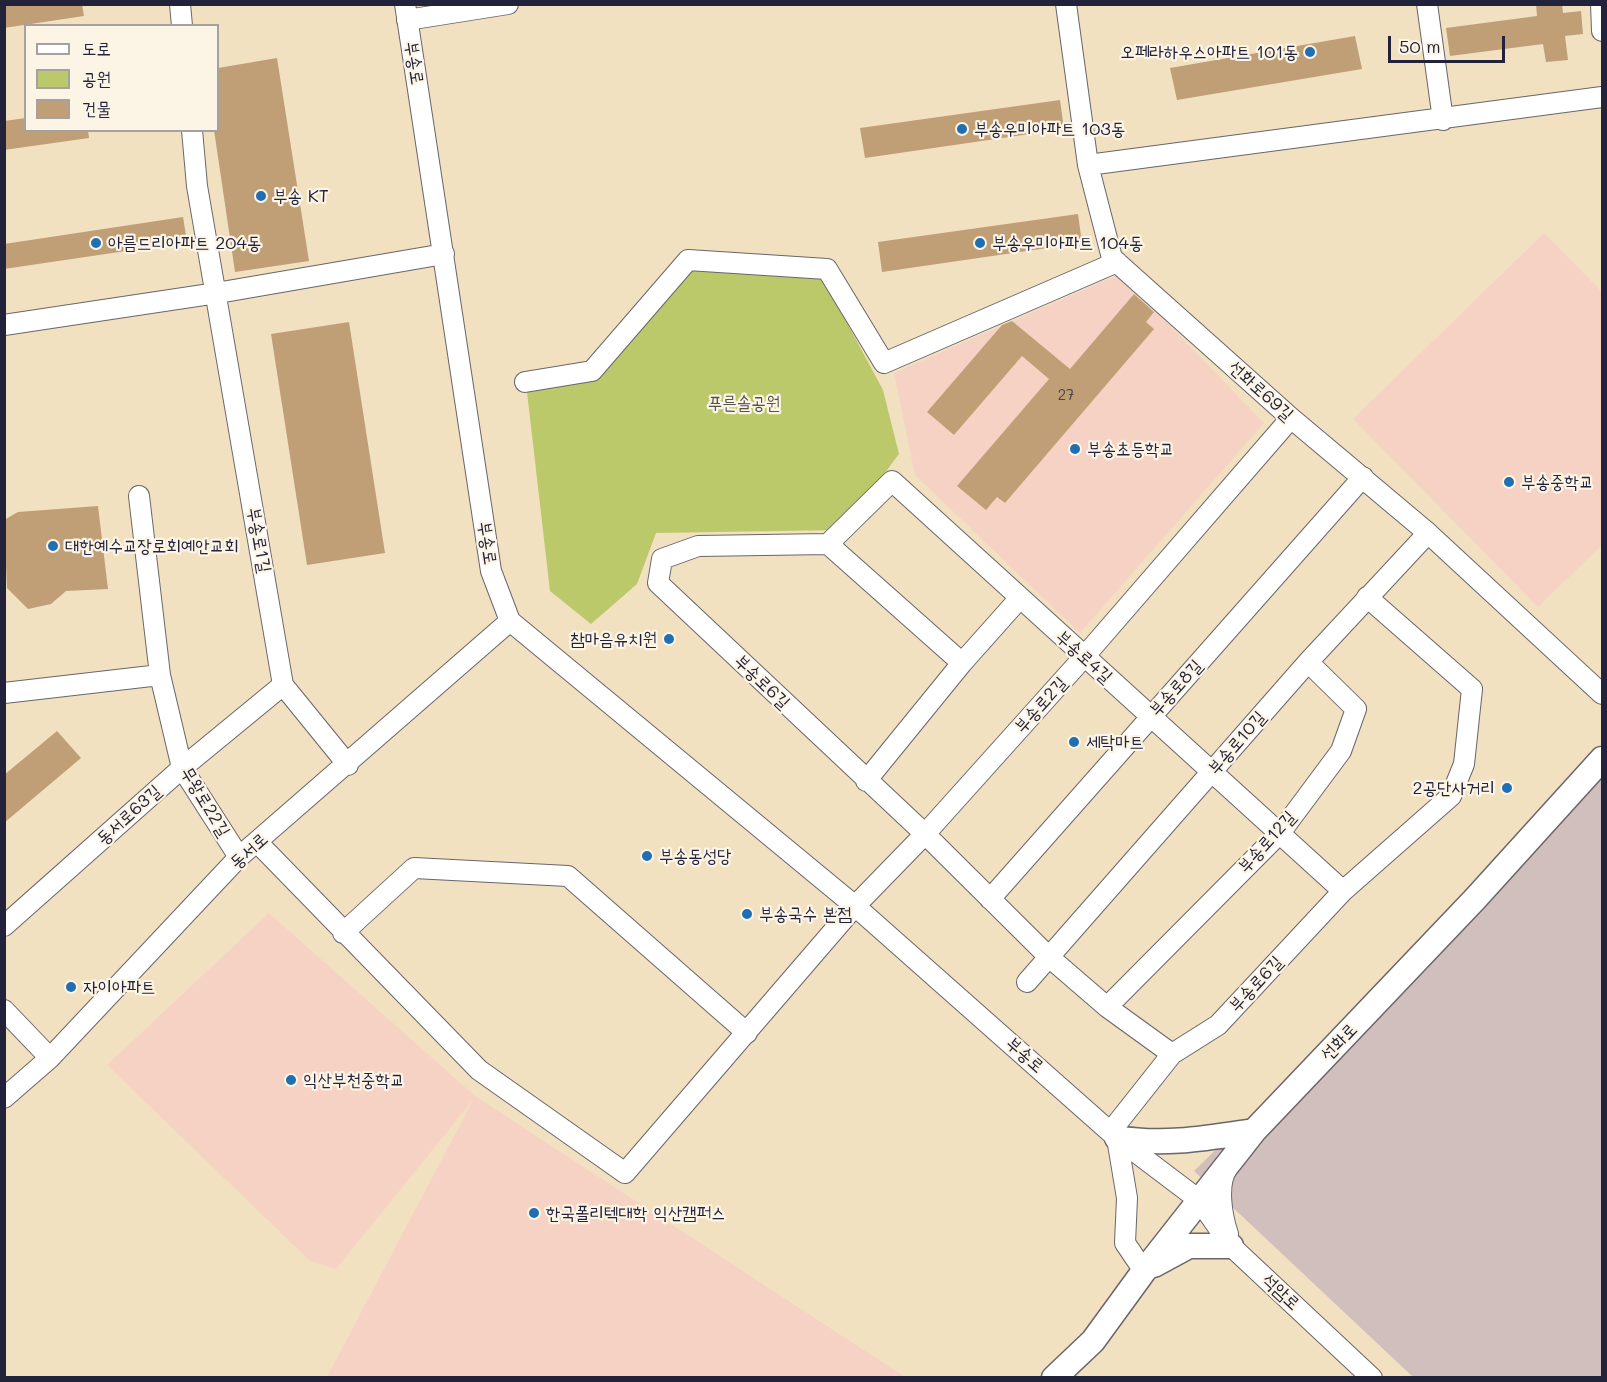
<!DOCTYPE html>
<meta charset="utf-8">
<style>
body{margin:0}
#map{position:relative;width:1607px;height:1382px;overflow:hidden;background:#f1e1c1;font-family:Mali,"Poor Story",sans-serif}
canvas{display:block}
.frame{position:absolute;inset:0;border:6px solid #22223b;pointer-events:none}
.legend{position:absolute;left:24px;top:24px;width:195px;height:108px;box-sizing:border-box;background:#fcf5e5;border:2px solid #a5a1a1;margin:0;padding:8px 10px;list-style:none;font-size:18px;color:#22223b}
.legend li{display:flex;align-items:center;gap:12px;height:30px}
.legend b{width:30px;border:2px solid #a5a1a1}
.scale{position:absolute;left:1388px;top:36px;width:117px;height:27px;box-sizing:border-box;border:3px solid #22223b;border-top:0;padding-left:8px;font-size:18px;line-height:21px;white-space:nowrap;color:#22223b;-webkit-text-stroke:4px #fcf5e5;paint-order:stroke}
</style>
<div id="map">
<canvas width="1607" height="1382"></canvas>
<div class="frame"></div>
<ul class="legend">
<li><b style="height:8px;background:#fff"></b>도로</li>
<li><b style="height:16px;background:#bcc96b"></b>공원</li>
<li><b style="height:16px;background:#c19f76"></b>건물</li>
</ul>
<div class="scale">50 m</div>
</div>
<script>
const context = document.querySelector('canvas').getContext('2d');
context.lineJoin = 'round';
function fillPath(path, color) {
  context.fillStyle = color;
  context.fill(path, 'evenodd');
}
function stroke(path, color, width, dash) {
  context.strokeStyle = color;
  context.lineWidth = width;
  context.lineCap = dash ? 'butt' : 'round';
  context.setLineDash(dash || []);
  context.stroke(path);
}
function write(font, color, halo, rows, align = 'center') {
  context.font = font + ' Mali,"Poor Story",sans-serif';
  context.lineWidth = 4.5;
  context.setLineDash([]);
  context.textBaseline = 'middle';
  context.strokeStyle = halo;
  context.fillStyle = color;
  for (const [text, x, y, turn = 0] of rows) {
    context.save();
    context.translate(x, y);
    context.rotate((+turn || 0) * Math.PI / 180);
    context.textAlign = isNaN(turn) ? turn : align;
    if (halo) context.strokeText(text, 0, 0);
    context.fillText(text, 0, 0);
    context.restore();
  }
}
fillPath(new Path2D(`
 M1544 233 1602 292V545L1538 607 1353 419Z
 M1120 274 1264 423 1080 633 915 475 894 373Z
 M269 913 475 1096 905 1377H327L473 1100 336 1269 310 1261 107 1065Z`), '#f6d2c4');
fillPath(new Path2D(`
 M1602 772V1377H1413L1194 1171Z`), '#d1bfbe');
fillPath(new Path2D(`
 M692 267 822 276 883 390 899 454 842 530 656 533 637 584 591 624 550 591 527 392 596 380Z`), '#bcc96b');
fillPath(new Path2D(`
 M4 4H82L84 16 4 28Z
 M1536 4H1562L1563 13 1581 11 1583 34 1565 36 1568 60 1546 62 1543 44 1450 56 1446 28 1537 16Z
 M1355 36 1362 69 1177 100 1170 68Z
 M277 58 309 261 235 272 214 130H218V68Z
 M1060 100 1064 129 865 158 860 128Z
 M26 118V130H88L89 138 4 150V121Z
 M1078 214 1082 243 882 272 878 242Z
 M183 217 187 242 4 269V244Z
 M1134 294 1154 312 1146 322 1154 329 1005 503 997 497 986 510 957 486 1049 379 1022 356 954 435 927 412 1002 325 1012 321 1070 369Z
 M349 322 385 553 307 565 271 334Z
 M98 506 108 589 66 591 51 604 28 609 7 588 4 520 18 512Z
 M57 731 81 758 4 823V775Z`), '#c19f76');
const minor = new Path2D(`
 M180 4 182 26
 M405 4 491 571 510 621 855 906 1117 1138 1199 1200 1231 1246 1372 1378
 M1066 4 1088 165 1112 258 1291 418 1428 533 1602 694
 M1427 4 1443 120
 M1601 4 1602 31
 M407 20 508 4
 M192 130 197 186 283 685 348 765
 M1088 165 1602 97
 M4 325 217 293 444 254
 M525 382 592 371 688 260 827 269 884 363 1117 262
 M139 496 160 675 182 768 239 857
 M828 544 892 481 1343 891
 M962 663 828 544 698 546 662 559 658 583 925 834 1049 957 1107 1007 1172 1054
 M4 693 160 675
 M866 781 962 663 1019 599
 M257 842 479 1070 625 1173 855 906 925 834 1083 658 1291 418
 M990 899 1363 477
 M4 926 182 768 283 685
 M343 933 414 868 568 876 747 1033
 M1027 982 1308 662 1428 533
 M1107 1007 1280 833 1341 751 1356 709 1308 662
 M4 1010 50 1058
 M4 1098 50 1058 239 857 510 621
 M1111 1131 1172 1054 1218 1025 1343 891 1451 796 1464 764 1472 689 1367 597
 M1117 1138 1127 1198 1125 1243 1144 1271
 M1228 1234C1222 1216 1216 1184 1228 1167`);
const major = new Path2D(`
 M1117 1138C1164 1146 1207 1138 1254 1131
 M1154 1265 1189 1246H1231
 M1054 1378 1093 1341 1144 1271 1254 1131 1475 899 1602 759`);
stroke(minor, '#6a656a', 22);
stroke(major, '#6a656a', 27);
stroke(minor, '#fff', 20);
stroke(major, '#fff', 24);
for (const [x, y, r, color] of [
 [1310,52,6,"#1f6fb2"],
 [962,129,6,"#1f6fb2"],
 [261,196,6,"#1f6fb2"],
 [96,243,6,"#1f6fb2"],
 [980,243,6,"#1f6fb2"],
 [1075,449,6,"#1f6fb2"],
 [1509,482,6,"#1f6fb2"],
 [53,546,6,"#1f6fb2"],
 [669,639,6,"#1f6fb2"],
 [1074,742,6,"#1f6fb2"],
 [1507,788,6,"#1f6fb2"],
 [647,856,6,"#1f6fb2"],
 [747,914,6,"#1f6fb2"],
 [71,987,6,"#1f6fb2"],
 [291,1080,6,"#1f6fb2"],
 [534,1213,6,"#1f6fb2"]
]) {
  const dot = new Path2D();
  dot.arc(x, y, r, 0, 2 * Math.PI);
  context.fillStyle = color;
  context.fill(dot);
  stroke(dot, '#fcf5e5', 2);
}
write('15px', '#4a414a', null, [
 ["27",1066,395]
]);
write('18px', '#22223b', '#fcf5e5', [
 ["오페라하우스아파트 101동",1298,52,"right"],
 ["부송우미아파트 103동",974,129],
 ["부송 KT",273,196],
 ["아름드리아파트 204동",108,243],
 ["부송우미아파트 104동",992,243],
 ["부송초등학교",1087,449],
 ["부송중학교",1521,482],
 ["대한예수교장로회예안교회",65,546],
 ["참마음유치원",657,639,"right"],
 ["세탁마트",1086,742],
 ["2공단사거리",1495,788,"right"],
 ["부송동성당",659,856],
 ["부송국수 본점",759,914],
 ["자이아파트",83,987],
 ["익산부천중학교",303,1080],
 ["한국폴리텍대학 익산캠퍼스",546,1213]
], 'left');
write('18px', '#22223b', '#fcf5e5', [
 ["부송로",414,63,81],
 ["선화로69길",1261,391,42],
 ["부송로1길",259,540,80],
 ["부송로",487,543,81],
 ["부송로4길",1084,657,42],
 ["부송로6길",762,682,44],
 ["부송로8길",1176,688,-48],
 ["부송로2길",1041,705,-48],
 ["부송로10길",1237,743,-49],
 ["무왕로22길",205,802,59],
 ["동서로63길",129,815,-42],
 ["부송로12길",1267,842,-48],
 ["동서로",249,851,-42],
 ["부송로6길",1256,984,-47],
 ["선화로",1339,1042,-46],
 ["부송로",1025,1055,41],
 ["석암로",1281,1292,43]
]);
write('18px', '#505449', '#fcf5e5', [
 ["푸른솔공원",744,403]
]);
</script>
